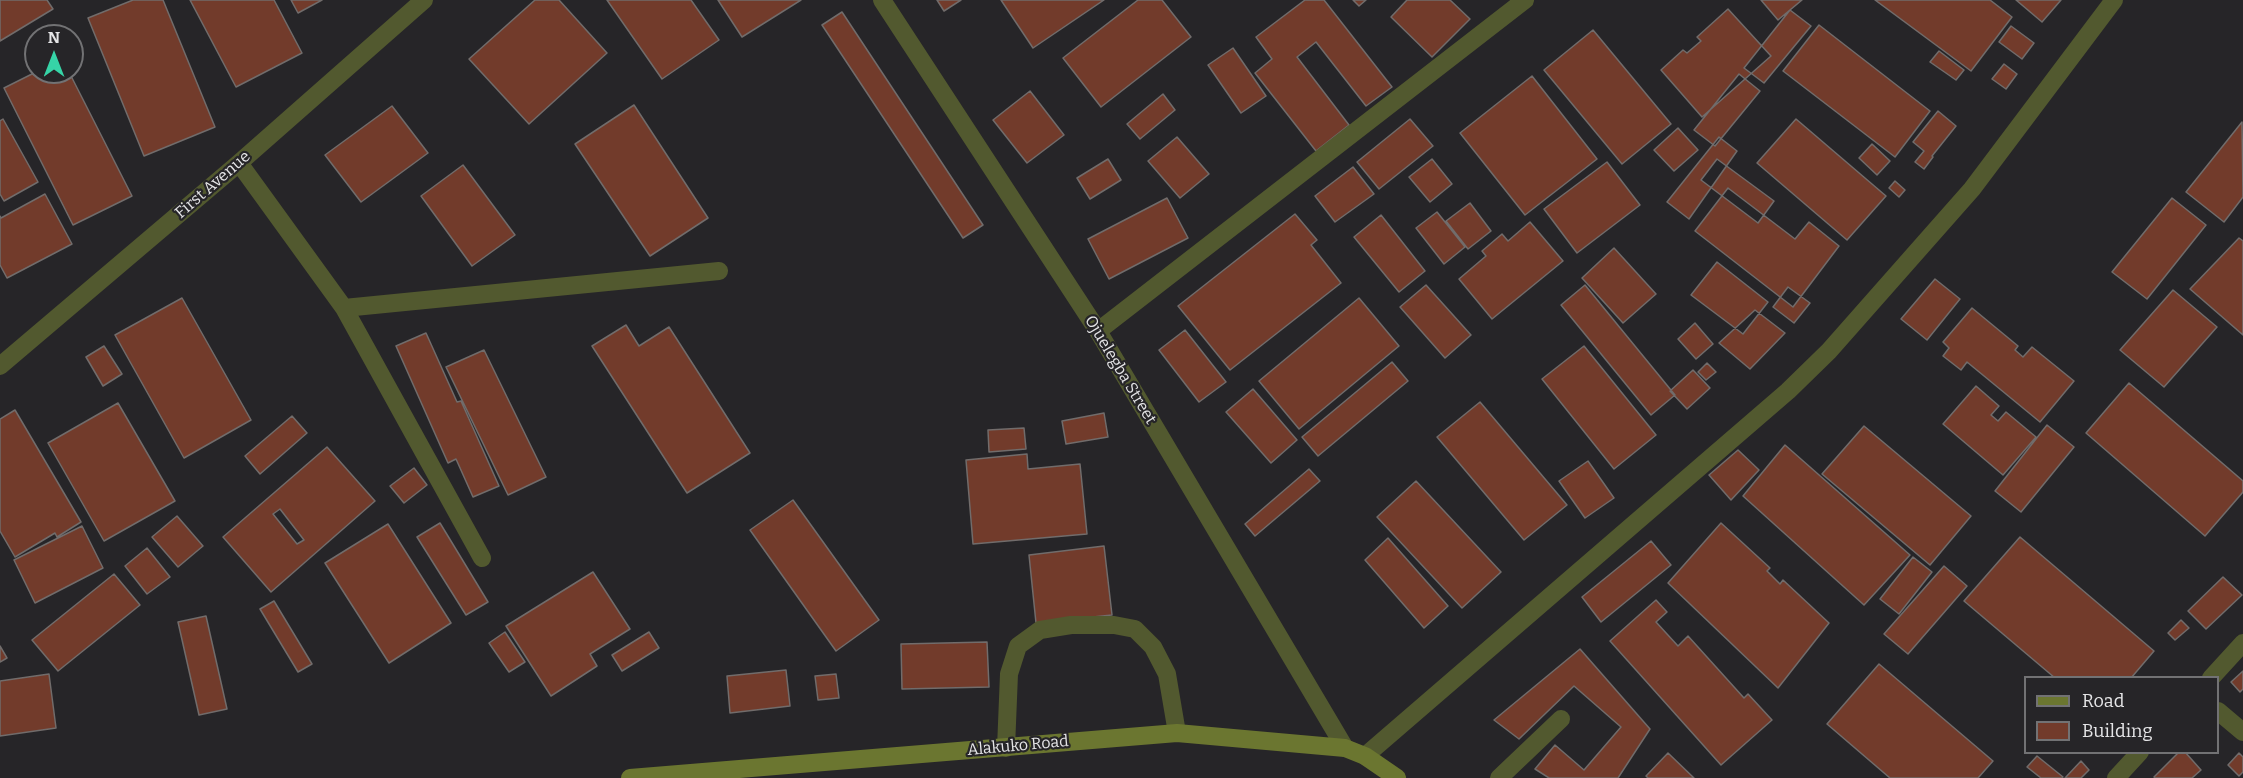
<!DOCTYPE html>
<style>
body{margin:0}
#map{position:relative;width:2243px;height:778px;overflow:hidden;background:#262528;font-family:Bitter,serif}
canvas{display:block}
.legend{position:absolute;left:2024px;top:676px;width:195px;height:78px;box-sizing:border-box;background:#262528;border:2px solid #727274;margin:0;padding:8px 10px;list-style:none;font-size:18px;color:#e5e5e7}
.legend li{display:flex;align-items:center;gap:12px;height:30px}
.legend b{width:30px;border:2px solid #727274}
.north{position:absolute;left:24px;top:24px;width:60px;height:60px;box-sizing:border-box;background:#262528;border:2px solid #727274;border-radius:50%;rotate:0deg;font-size:16px;font-weight:700;line-height:24px;text-align:center;color:#e5e5e7}
.north::after{content:'';display:block;margin:auto;width:21px;height:27px;background:#36d4a7;clip-path:polygon(50% 0,100% 100%,50% 72%,0 100%)}
</style>
<div id="map">
<canvas width="2243" height="778"></canvas>
<ul class="legend">
<li><b style="height:8px;background:#6b7630"></b>Road</li>
<li><b style="height:16px;background:#723b2b"></b>Building</li>
</ul>
<div class="north">N</div>
</div>
<script>
const context = document.querySelector('canvas').getContext('2d');
context.lineJoin = 'round';
function fillPath(path, color) {
  context.fillStyle = color;
  context.fill(path, 'evenodd');
}
function stroke(path, color, width, dash) {
  context.strokeStyle = color;
  context.lineWidth = width;
  context.lineCap = dash ? 'butt' : 'round';
  context.setLineDash(dash || []);
  context.stroke(path);
}
function write(font, color, halo, rows, align = 'center') {
  context.font = font + ' Bitter,serif';
  context.lineWidth = 4.5;
  context.setLineDash([]);
  context.textBaseline = 'middle';
  context.strokeStyle = halo;
  context.fillStyle = color;
  for (const [text, x, y, turn = 0] of rows) {
    context.save();
    context.translate(x, y);
    context.rotate((+turn || 0) * Math.PI / 180);
    context.textAlign = isNaN(turn) ? turn : align;
    if (halo) context.strokeText(text, 0, 0);
    context.fillText(text, 0, 0);
    context.restore();
  }
}
const building = new Path2D(`
 M0 0H47L53 9 0 41Z
 M133 0H163L215 127 144 156 88 18Z
 M190 0H274L302 53 236 87Z
 M291 0H322L298 13Z
 M535 0H559L607 53 529 124 469 59Z
 M607 0H691L719 40 662 79Z
 M718 0H801L742 37Z
 M937 0H961L944 11Z
 M1001 0H1104L1033 48Z
 M1138 0H1162L1191 37 1101 107 1063 58Z
 M1305 0H1324L1392 87 1366 106 1316 42 1297 57 1349 125 1316 151 1255 73 1272 59 1256 37Z
 M1353 0H1366L1359 6Z
 M1407 0H1450L1470 19 1432 57 1391 17Z
 M1761 0H1802L1778 20Z
 M1875 0H1990L2012 17 1971 71Z
 M2016 0H2061L2042 22Z
 M1728 9 1771 56 1702 117 1661 70 1683 50 1687 53 1701 41 1697 37Z
 M1790 10 1811 26 1764 83 1744 68Z
 M842 12 983 225 963 238 822 25Z
 M1819 25 1930 111 1895 157 1783 71Z
 M2011 26 2034 43 2022 59 1999 42Z
 M1593 30 1671 124 1622 164 1544 70Z
 M1233 48 1266 96 1241 113 1208 65Z
 M1939 51 1964 70 1956 80 1930 62Z
 M2004 64 2017 74 2006 89 1992 79Z
 M36 72H69L132 196 73 225 4 88Z
 M1739 74 1760 91 1715 146 1694 130Z
 M1532 76 1597 159 1525 215 1460 133Z
 M1030 91 1064 135 1027 163 993 120Z
 M1163 94 1175 110 1140 139 1127 124Z
 M634 105 708 218 650 256 575 144Z
 M392 106 428 153 361 202 325 155Z
 M1938 111 1956 126 1932 156 1933 157 1924 169 1915 162 1924 151 1913 142Z
 M3 119 38 182 4 201 0 194V121Z
 M1410 119 1433 146 1379 189 1357 162Z
 M1796 119 1886 196 1847 240 1757 163Z
 M2242 122 2243 197 2224 222 2186 192Z
 M1678 128 1698 150 1674 171 1654 150Z
 M1177 137 1209 174 1180 198 1148 161Z
 M1719 137 1737 151 1689 219 1667 202Z
 M1872 144 1890 161 1877 175 1859 158Z
 M1108 159 1121 180 1090 199 1077 178Z
 M1432 159 1452 184 1430 202 1409 177Z
 M1717 159 1774 201 1758 223 1701 180Z
 M1607 162 1640 205 1577 253 1544 209Z
 M463 165 515 235 472 266 421 196Z
 M1353 167 1374 194 1335 222 1315 196Z
 M1895 181 1905 190 1899 197 1889 188Z
 M1728 188 1795 239 1809 222 1839 246 1793 307 1695 231Z
 M45 194 72 244 7 278 0 265V216L1 218Z
 M1167 198 1188 238 1109 279 1088 239Z
 M2172 198 2206 225 2147 299 2112 272Z
 M1470 203 1491 231 1468 249 1446 221Z
 M1437 212 1465 247 1444 264 1416 228Z
 M1295 214 1317 240 1311 245 1341 283 1230 370 1178 306Z
 M1381 215 1425 271 1399 292 1354 237Z
 M1530 222 1563 261 1492 319 1459 279 1486 256 1482 251 1502 234 1508 241Z
 M2239 238 2243 241V335L2190 289Z
 M1614 248 1656 294 1623 323 1582 278Z
 M1717 262 1768 302 1743 334 1691 295Z
 M1935 279 1960 299 1927 340 1901 319Z
 M1426 285 1471 335 1445 358 1400 307Z
 M1585 285 1675 395 1651 415 1561 305Z
 M1788 287 1810 303 1794 323 1773 307Z
 M2173 290 2217 327 2164 387 2120 350Z
 M182 298 251 420 184 458 115 335Z
 M1359 298 1399 346 1299 429 1259 381Z
 M1972 308 2018 346 2015 350 2023 357 2032 347 2074 381 2040 422 1967 362 1961 370 1943 356 1949 348 1943 342Z
 M1755 310 1785 333 1750 369 1719 343Z
 M1695 323 1713 344 1696 359 1678 339Z
 M626 325 639 346 669 327 750 453 687 493 592 346Z
 M1185 330 1226 382 1199 402 1159 350Z
 M426 333 457 402 461 401 499 486 473 497 456 459 448 463 396 346Z
 M104 346 122 374 103 386 86 357Z
 M1584 346 1656 435 1614 469 1542 379Z
 M484 350 546 477 508 495 446 367Z
 M1392 362 1408 381 1318 456 1302 437Z
 M1707 363 1716 372 1706 380 1698 372Z
 M1693 370 1710 388 1687 409 1670 391Z
 M2129 383 2243 481V492L2205 536 2086 433Z
 M1976 386 1999 406 1991 415 1998 421 2006 412 2036 437 2003 475 1943 424Z
 M1253 389 1297 440 1271 463 1226 412Z
 M1480 402 1567 505 1524 540 1437 437Z
 M118 403 175 501 104 541 48 443Z
 M15 410 81 522 57 537 55 533 15 557 0 531V419Z
 M1104 413 1108 437 1066 444 1062 421Z
 M292 416 307 433 260 474 245 456Z
 M2047 425 2074 447 2021 512 1995 491Z
 M1864 426 1971 516 1930 565 1822 474Z
 M1024 428 1026 449 989 452 988 430Z
 M1785 445 1910 555 1864 605 1743 496Z
 M327 447 375 501 271 592 223 537ZM280 509 304 540 297 544 273 514Z
 M1738 450 1759 470 1731 500 1709 475Z
 M1027 454 1028 469 1080 464 1087 534 973 544 966 460Z
 M1588 461 1614 498 1585 518 1559 481Z
 M414 468 427 485 404 503 390 486Z
 M1309 469 1320 481 1255 536 1245 524Z
 M1416 481 1501 572 1462 608 1377 517Z
 M793 500 879 620 836 651 750 530Z
 M177 516 203 546 178 567 152 537Z
 M440 523 488 602 466 615 417 537Z
 M1721 523 1770 568 1767 571 1780 584 1783 580 1829 623 1778 688 1668 583Z
 M388 524 451 623 389 663 325 563Z
 M82 526 103 568 35 603 14 560Z
 M2020 537 2154 651 2131 678H2055L1964 601Z
 M1388 538 1448 606 1424 628 1365 560Z
 M1651 541 1671 565 1601 622 1582 597Z
 M1104 546 1112 615 1036 623 1029 555Z
 M147 548 170 577 147 594 125 566Z
 M1913 557 1932 572 1899 614 1880 599Z
 M1944 566 1967 586 1908 654 1884 634Z
 M593 572 630 629 590 654 597 666 551 696 506 626Z
 M114 574 140 605 58 671 32 640Z
 M2223 577 2242 595 2206 629 2188 611Z
 M1656 600 1667 612 1656 622 1678 646 1688 636 1744 698 1748 694 1772 720 1721 765 1610 641Z
 M274 601 312 664 298 672 260 609Z
 M206 616 227 709 199 715 178 622Z
 M2181 620 2189 628 2175 640 2168 633Z
 M505 632 525 662 509 672 489 643Z
 M649 632 659 648 622 671 612 655Z
 M987 642 989 687 902 689 901 644Z
 M0 646 7 658 0 662Z
 M1580 649 1650 729 1618 778H1549L1535 769 1555 745 1584 770 1621 727 1574 686 1519 739 1494 720Z
 M1879 664 1993 761 1978 778H1890L1827 724Z
 M786 670 790 706 730 713 727 676Z
 M2243 671V689L2240 692 2231 682Z
 M49 674 56 728 0 736V681Z
 M836 674 839 698 818 700 815 676Z
 M2179 752H2185L2201 770 2192 778H2155L2154 777Z
 M1668 753 1694 778H1648L1646 776Z
 M2239 753 2243 757V772L2239 776 2228 765Z
 M2037 756 2063 777 2062 778H2041L2027 767Z
 M2081 761 2089 770 2081 778H2065Z`);
fillPath(building, '#723b2b');
stroke(building, '#716c6b', 1.5);
stroke(new Path2D(`
 M1006 748 1009 674 1018 646 1040 630 1071 625H1114L1135 629 1153 647 1167 674 1177 733
 M1499 778 1561 719`), '#52592f', 18);
stroke(new Path2D(`
 M882 0 1098 331 1345 748
 M239 163 344 308 482 558
 M344 308 719 271
 M1098 331 1525 0
 M0 366 239 163 424 0
 M2211 678 2243 643
 M2218 711 2243 732
 M1365 756 1788 391 1829 351 1972 189 2114 0
 M2116 778 2140 752`), '#52592f', 18);
stroke(new Path2D(`
 M630 778 1177 733 1345 748 1365 756 1397 778`), '#6b7630', 18);
write('16px', '#e5e5e7', '#262528', [
 ["First Avenue",213,185,-41],
 ["Ojuelegba Street",1120,370,59],
 ["Alakuko Road",1018,746,-5]
]);
</script>
